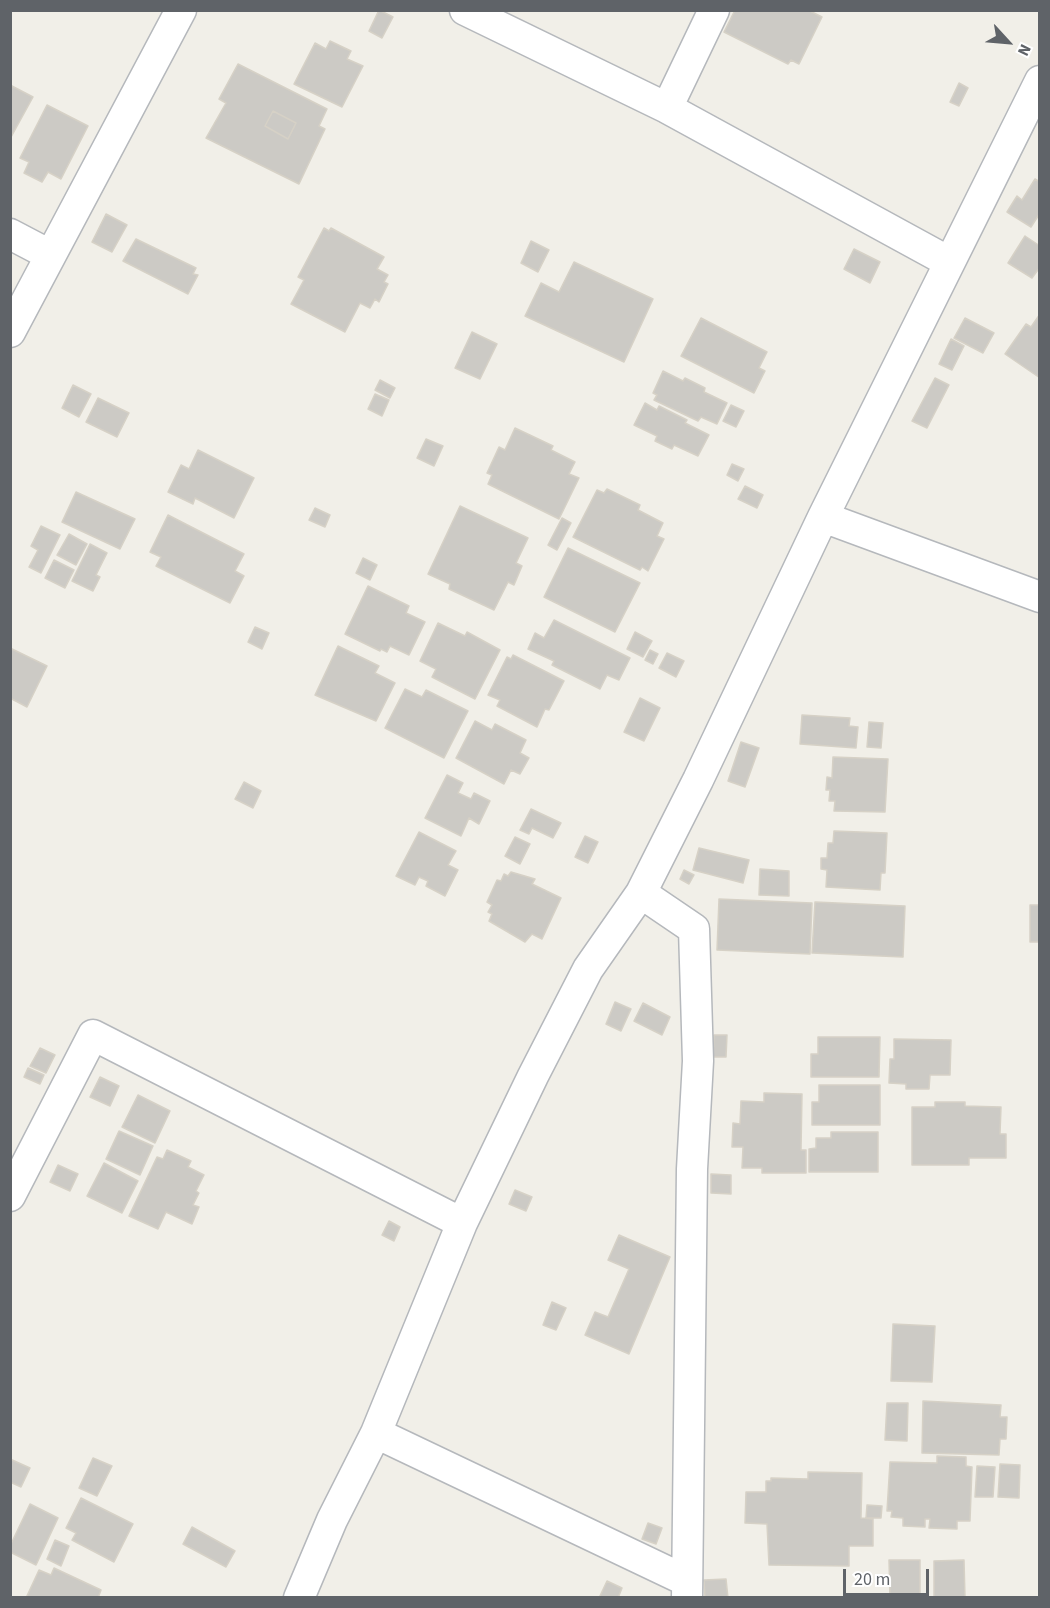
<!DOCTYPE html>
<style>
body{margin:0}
#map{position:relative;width:1050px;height:1608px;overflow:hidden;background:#f1efe8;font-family:"Source Sans 3",sans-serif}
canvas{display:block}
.frame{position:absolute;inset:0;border:12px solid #5f6368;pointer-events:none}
.north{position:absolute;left:978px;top:12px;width:60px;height:60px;-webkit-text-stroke:4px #fff;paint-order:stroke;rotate:116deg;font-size:16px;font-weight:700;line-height:24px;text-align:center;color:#5f6368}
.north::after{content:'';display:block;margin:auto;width:21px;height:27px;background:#5f6368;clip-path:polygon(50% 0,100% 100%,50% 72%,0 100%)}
.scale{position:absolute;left:843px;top:1569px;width:86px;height:27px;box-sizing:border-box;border:3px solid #5f6368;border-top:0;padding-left:8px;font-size:18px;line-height:21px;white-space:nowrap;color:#5f6368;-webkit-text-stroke:4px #fff;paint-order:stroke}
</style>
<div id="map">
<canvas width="1050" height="1608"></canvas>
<div class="frame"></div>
<div class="north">N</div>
<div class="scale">20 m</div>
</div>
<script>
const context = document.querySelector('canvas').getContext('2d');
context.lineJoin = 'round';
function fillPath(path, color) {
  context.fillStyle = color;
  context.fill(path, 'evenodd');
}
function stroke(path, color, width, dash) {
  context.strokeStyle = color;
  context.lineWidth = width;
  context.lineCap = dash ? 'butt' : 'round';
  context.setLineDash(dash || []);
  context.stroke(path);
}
const building = new Path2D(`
 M379 10 393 17 382 38 369 31Z
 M735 10H808L822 17 799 64 791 60 788 64 724 32Z
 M330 41 351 51 347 59 363 66 342 107 294 84 315 43 326 49Z
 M238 64 327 109 319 126 325 129 299 184 206 138 226 103 219 99ZM273 111 296 123 288 139 265 126Z
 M959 83 968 88 959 106 950 102Z
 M10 85 33 97 10 139Z
 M47 105 88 126 61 179 48 172 42 182 24 173 29 162 20 158Z
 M273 111 296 123 288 139 265 126Z
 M1035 179 1040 182V213L1031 227 1007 212 1017 196 1022 200Z
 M106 214 127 225 112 252 92 242Z
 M324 228 329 231 331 228 384 257 377 269 388 275 384 282 388 284 379 302 375 299 370 308 360 303 345 332 291 304 304 280 298 277Z
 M1025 236 1040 246V267L1032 278 1008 263Z
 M136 239 196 268 193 274 198 275 188 294 123 261Z
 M531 241 549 250 538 272 521 263Z
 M854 249 880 262 870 283 844 269Z
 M574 262 653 299 624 362 525 316 541 283 559 292Z
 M1040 314V378L1005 354 1026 324 1031 327Z
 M701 318 767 352 759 368 765 371 754 393 681 356Z
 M965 318 994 333 983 353 954 338Z
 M472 332 497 344 480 379 455 368Z
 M951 339 964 346 952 370 939 364Z
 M663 371 683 381 685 378 705 388 704 392 727 403 717 424 701 417 698 421 654 400 657 395 653 393Z
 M935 378 949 385 927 428 912 421Z
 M380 380 395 388 390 398 375 390Z
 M73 385 91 394 79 417 62 408Z
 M375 394 389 400 382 416 368 409Z
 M98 398 129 413 117 437 86 422Z
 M645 403 657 410 659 406 687 420 685 423 709 435 698 456 674 445 672 449 655 441 657 436 634 425Z
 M731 405 744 411 736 427 723 421Z
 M515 428 553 446 551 450 575 462 569 474 579 478 559 519 488 484 492 475 487 473 499 447 505 450Z
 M426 439 443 446 434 466 417 458Z
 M198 450 254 478 234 518 195 498 193 504 168 492 181 465 189 469Z
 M732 464 744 469 738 481 727 475Z
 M745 486 763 495 757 508 738 499Z
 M607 489 640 505 638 510 663 523 657 536 664 539 648 571 642 567 640 570 573 537 597 490 604 493Z
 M76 492 135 519 120 549 62 522Z
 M460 506 528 538 516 563 522 566 514 585 508 582 494 610 449 589 450 584 428 574Z
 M315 508 330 515 325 527 309 520Z
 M168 515 244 554 235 571 244 576 230 603 156 566 161 557 150 552Z
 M562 518 571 523 557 550 548 545Z
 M41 526 60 535 41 573 29 567 38 550 31 546Z
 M69 534 87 544 76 565 57 555Z
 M90 544 107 553 96 575 100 577 93 591 72 581Z
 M568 548 640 583 615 632 544 597Z
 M363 558 377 565 370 580 356 573Z
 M54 560 74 570 65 588 45 578Z
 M368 586 409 606 406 613 425 622 409 655 390 646 387 652 381 649 380 651 345 634Z
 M554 620 630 658 619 680 607 675 600 689 552 665 554 661 528 649 535 633 544 638Z
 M438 623 465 636 467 632 500 650 475 699 432 677 436 669 420 661Z
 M255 627 269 633 262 649 248 642Z
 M635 632 652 641 643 657 627 649Z
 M338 646 379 666 375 673 395 683 376 721 315 695Z
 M10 648 47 666 27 707 10 698Z
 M650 650 658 654 653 664 645 660Z
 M667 653 684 661 676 677 659 668Z
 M513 655 564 681 549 710 545 709 537 727 497 706 500 700 488 695 507 657 511 659Z
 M405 689 422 697 426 690 468 711 444 758 385 728Z
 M640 698 660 708 644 741 624 732Z
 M802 715 850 718 849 726 858 727 856 748 800 744Z
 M475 721 492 730 495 724 526 740 520 753 529 758 520 774 511 770 504 784 456 758Z
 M869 722 883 723 881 748 867 747Z
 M741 742 759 748 745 787 728 781Z
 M833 757 888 759 885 812 834 811 835 801H829L830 790H826L827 777 832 778Z
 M447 775 463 783 458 793 471 799 474 793 490 801 479 824 469 818 461 836 425 818Z
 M244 782 261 791 253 808 235 799Z
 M531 809 561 823 553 838 532 828 529 834 520 830Z
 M834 831 887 833 885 873H881L880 890 826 887 827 870 821 869V858H827L828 843H833Z
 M419 832 456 851 448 865 458 870 445 896 426 886 428 881 419 877 415 885 396 876Z
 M585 836 598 842 588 863 575 857Z
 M515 837 530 844 520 864 505 856Z
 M699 848 749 860 743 883 693 870Z
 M760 869 789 871V896L759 895Z
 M684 870 694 875 689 884 680 879Z
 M511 872 535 879 532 884 561 898 542 939 532 934 525 942 489 921 492 914 488 912 492 905 487 902 497 880 501 881 504 874 508 876Z
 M719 899 812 903 810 954 717 950Z
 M815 902 905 906 903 957 812 953Z
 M1030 905H1040V942H1030Z
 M615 1002 631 1009 621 1031 606 1024Z
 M643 1003 670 1017 662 1035 634 1021Z
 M714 1035H727L726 1057H713Z
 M818 1037H880L879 1077H811V1054H818Z
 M894 1039 951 1040 950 1075H930L929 1089H906V1084L889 1083 890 1059H894Z
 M40 1048 55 1055 46 1073 30 1066Z
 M28 1068 44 1075 40 1084 24 1077Z
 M100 1077 119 1086 110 1106 90 1097Z
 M819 1085H880V1125H812V1102H819Z
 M764 1093 802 1094 801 1150H806V1173H762V1168H742L743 1147H732L733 1123 740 1124 741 1101 764 1102Z
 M138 1095 170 1111 155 1143 122 1127Z
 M935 1102H965V1106L1001 1107 1000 1134H1006V1158H969V1165H912V1107H935Z
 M119 1131 153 1146 140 1175 106 1159Z
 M831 1132H878V1172H809V1149L816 1148V1138H831Z
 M167 1150 191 1161 188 1167 204 1175 196 1191 199 1193 193 1205 199 1207 192 1224 166 1212 158 1229 129 1216 157 1157 163 1159Z
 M104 1163 138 1181 122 1213 87 1196Z
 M58 1165 78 1174 70 1191 50 1182Z
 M711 1174 731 1175V1194L711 1193Z
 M515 1190 532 1197 526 1211 509 1204Z
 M389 1221 400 1227 394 1241 382 1235Z
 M619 1235 670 1257 629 1354 585 1335 595 1312 608 1317 629 1269 608 1260Z
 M552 1302 566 1308 556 1330 543 1325Z
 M893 1324 935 1326 932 1382 891 1381Z
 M923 1401 1001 1405 1000 1417H1007L1006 1439H1000L999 1455 922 1453Z
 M887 1403H908L907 1441 885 1440Z
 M937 1456 966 1457V1466L972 1467 970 1521H957V1529L929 1528 930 1519H925V1527L903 1526V1518L891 1517 892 1511H887L890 1462 937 1463Z
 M93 1458 112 1466 97 1496 79 1488Z
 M10 1459 30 1468 21 1487 10 1482Z
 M1000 1464 1020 1465 1019 1498 998 1497Z
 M977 1466 995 1467 993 1497H975Z
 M808 1472 862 1473 861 1518 873 1519V1546H849V1566L769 1565 767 1524 745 1523 746 1492H766V1481H771V1478L808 1479Z
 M81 1498 133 1524 114 1562 72 1540 76 1533 66 1528Z
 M30 1504 58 1518 36 1565 10 1552V1546Z
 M867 1505 882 1506 881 1518H866Z
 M648 1523 662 1528 656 1544 642 1539Z
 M192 1527 235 1551 226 1567 183 1544Z
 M55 1540 69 1546 61 1566 47 1559Z
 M889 1560H920V1598H890Z
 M964 1560 965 1598H934V1561Z
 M54 1568 101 1590 98 1598H26L39 1570 51 1575Z
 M726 1579 728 1598H705L704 1580Z
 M607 1581 622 1588 618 1598H599Z`);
fillPath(building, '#cccac5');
stroke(building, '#d6d1c6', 1.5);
const street = new Path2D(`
 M465 10 667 108 949 262
 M667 108 714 10
 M10 234 50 255
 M10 332 181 10
 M823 517 1040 597
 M641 893 694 929 698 1061 692 1169 687 1598
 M10 1196 93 1035 462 1223
 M376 1433 687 1581
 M299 1598 332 1520 376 1433 462 1223 533 1076 588 969 641 893 698 780 823 517 1040 81`);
stroke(street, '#b5b8bc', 33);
stroke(street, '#fff', 30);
</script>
